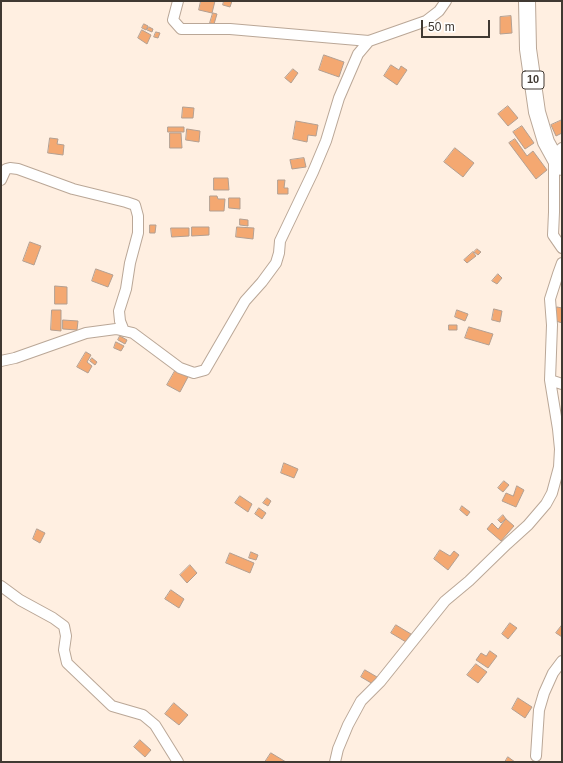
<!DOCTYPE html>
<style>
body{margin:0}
#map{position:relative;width:563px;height:763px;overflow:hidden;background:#ffefe1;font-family:Arial,sans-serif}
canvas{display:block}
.frame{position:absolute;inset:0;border:2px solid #403932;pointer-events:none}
.scale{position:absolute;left:421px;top:20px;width:69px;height:18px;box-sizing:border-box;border:2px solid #403932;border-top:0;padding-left:5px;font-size:12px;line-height:14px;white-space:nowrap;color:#403932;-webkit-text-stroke:3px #fff;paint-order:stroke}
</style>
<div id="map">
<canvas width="563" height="763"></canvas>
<div class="frame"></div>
<div class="scale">50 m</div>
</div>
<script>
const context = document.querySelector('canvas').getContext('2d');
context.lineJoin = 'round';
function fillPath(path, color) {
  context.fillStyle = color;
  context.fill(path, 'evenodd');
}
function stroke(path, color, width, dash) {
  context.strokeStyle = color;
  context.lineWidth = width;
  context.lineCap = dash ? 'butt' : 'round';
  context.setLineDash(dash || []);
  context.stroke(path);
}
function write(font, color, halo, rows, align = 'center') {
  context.font = font + ' Arial,sans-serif';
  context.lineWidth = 3;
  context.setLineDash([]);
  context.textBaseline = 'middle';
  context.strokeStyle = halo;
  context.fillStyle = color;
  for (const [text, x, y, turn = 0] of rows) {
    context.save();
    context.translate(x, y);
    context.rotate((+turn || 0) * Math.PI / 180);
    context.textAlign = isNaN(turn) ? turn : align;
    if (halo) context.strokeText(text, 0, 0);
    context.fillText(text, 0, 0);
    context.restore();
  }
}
const building = new Path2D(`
 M201 1H215L212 13 199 10Z
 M224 1H232L230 7 223 5Z
 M213 13 217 14 214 24 210 23Z
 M511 16 512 33 500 34V17Z
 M144 24 148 26 146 30 142 28Z
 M149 27 153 29 152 32 147 30Z
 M142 30 151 35 147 44 138 38Z
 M156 32 160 33 158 38 154 37Z
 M324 55 344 62 339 77 319 70Z
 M391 65 399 70 401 66 407 70 397 85 384 76Z
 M293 69 298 73 291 83 285 78Z
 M508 106 518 118 508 126 498 114Z
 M183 107 194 108 193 118H182Z
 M562 120V133L556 136 551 125Z
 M296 121 318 125 316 136 308 135 307 142 293 139Z
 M522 126 534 143 525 149 513 132Z
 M168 127H184V132H168Z
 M187 129 200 131 199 142 186 140Z
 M170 133H181L182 148H170Z
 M50 138 58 139 57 144 64 145 63 155 48 153Z
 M515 139 527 156 533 151 547 170 536 179 509 143Z
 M455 148 474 163 463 177 444 162Z
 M304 158 306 167 292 169 290 160Z
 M214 178H228L229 190H214Z
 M278 180H285L284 188H288V194H278Z
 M210 196H217L218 199H225L224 211H210Z
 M229 198H240V209L229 208Z
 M240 219 248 220V226L240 225Z
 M150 225H156L155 233H150Z
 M192 227H209V235L192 236Z
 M237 227 254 228 253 239 236 237Z
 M171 228H189V236L172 237Z
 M30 242 41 246 34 265 23 261Z
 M477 249 481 252 478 255 474 252Z
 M473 252 476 256 467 263 464 260Z
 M96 269 113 275 108 287 92 281Z
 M498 274 502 278 497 284 492 281Z
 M55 286 67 287V304H55Z
 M557 307 562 308V323L553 320Z
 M494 309 502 311 500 322 492 320Z
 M52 310H61V331L51 330Z
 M457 310 468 314 465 321 455 317Z
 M63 320 78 321 77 330 63 329Z
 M449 325H457V330H449Z
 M469 327 493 334 489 345 465 338Z
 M120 336 127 340 125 344 118 340Z
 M116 342 124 346 121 351 114 348Z
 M86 352 91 355 87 362 92 366 88 373 77 367Z
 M92 358 97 362 95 365 90 361Z
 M175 371 188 377 180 392 167 385Z
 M284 463 298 469 294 478 281 473Z
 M504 481 509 485 503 492 498 488Z
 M517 486 524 490 516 507 502 501 506 493 513 496Z
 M240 496 252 504 248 512 235 503Z
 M267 498 271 501 268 506 263 503Z
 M462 506 470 512 467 516 460 510Z
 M259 508 266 513 262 519 255 514Z
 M503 515 506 519 501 523 498 520Z
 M506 519 514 526 501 541 487 529 492 523 498 529Z
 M37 529 45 533 40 543 33 539Z
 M440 550 450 556 454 551 459 555 448 570 434 559Z
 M251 552 258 555 256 560 249 558Z
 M230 553 254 563 250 573 226 563Z
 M190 565 197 573 187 583 180 575Z
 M171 590 184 599 179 608 165 599Z
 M510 623 517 628 508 639 502 634Z
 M396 625 411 634 406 642 391 633Z
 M562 625V637L556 633Z
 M490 651 497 656 488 668 476 660 481 653 486 656Z
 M476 664 487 672 478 683 467 675Z
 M365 670 377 677 373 684 361 677Z
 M518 698 532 707 525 718 512 709Z
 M174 703 188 715 179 725 165 714Z
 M140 740 151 750 145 757 134 747Z
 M271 753 286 762H265Z
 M508 757 515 762H505Z`);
fillPath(building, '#f4a871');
stroke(building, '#b39f91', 1);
const street = new Path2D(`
 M178 1 173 20 181 29H230L369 41 426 21 439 11 446 1
 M562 148 554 155V212L553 235 562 248
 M1 180 6 169 10 168 18 169 73 189 126 202 135 205 138 216V233L130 263 126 289 119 311 120 321 124 331
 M1 361 15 358 86 333 116 329 133 333 180 368 194 373 205 370 245 301 262 282 276 263 279 253 280 241 313 172 326 141 339 98 358 54 369 41
 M550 380 562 384
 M1 586 20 600 53 618 64 626 66 636 64 650 67 663 112 706 143 715 155 725 178 762
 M536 756 539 710 544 693 553 673 562 661
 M335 762 338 749 348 725 361 701 380 682 445 601 469 581 507 544 528 525 546 504 552 493 559 467 560 449 558 429 550 380 552 325 550 299 558 274 562 263`);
const primary = new Path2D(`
 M527 1 528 49 537 112 546 142 557 162 562 167`);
stroke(street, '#baa797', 12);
stroke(primary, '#baa797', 18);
stroke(street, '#fff', 10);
stroke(primary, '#fff', 16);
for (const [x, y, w] of [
 [533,80,22]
]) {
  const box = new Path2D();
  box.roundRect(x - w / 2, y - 9, w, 18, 3);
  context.fillStyle = '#fff';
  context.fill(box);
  stroke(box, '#403932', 1);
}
write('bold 11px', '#403932', null, [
 ["10",533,80]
]);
</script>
